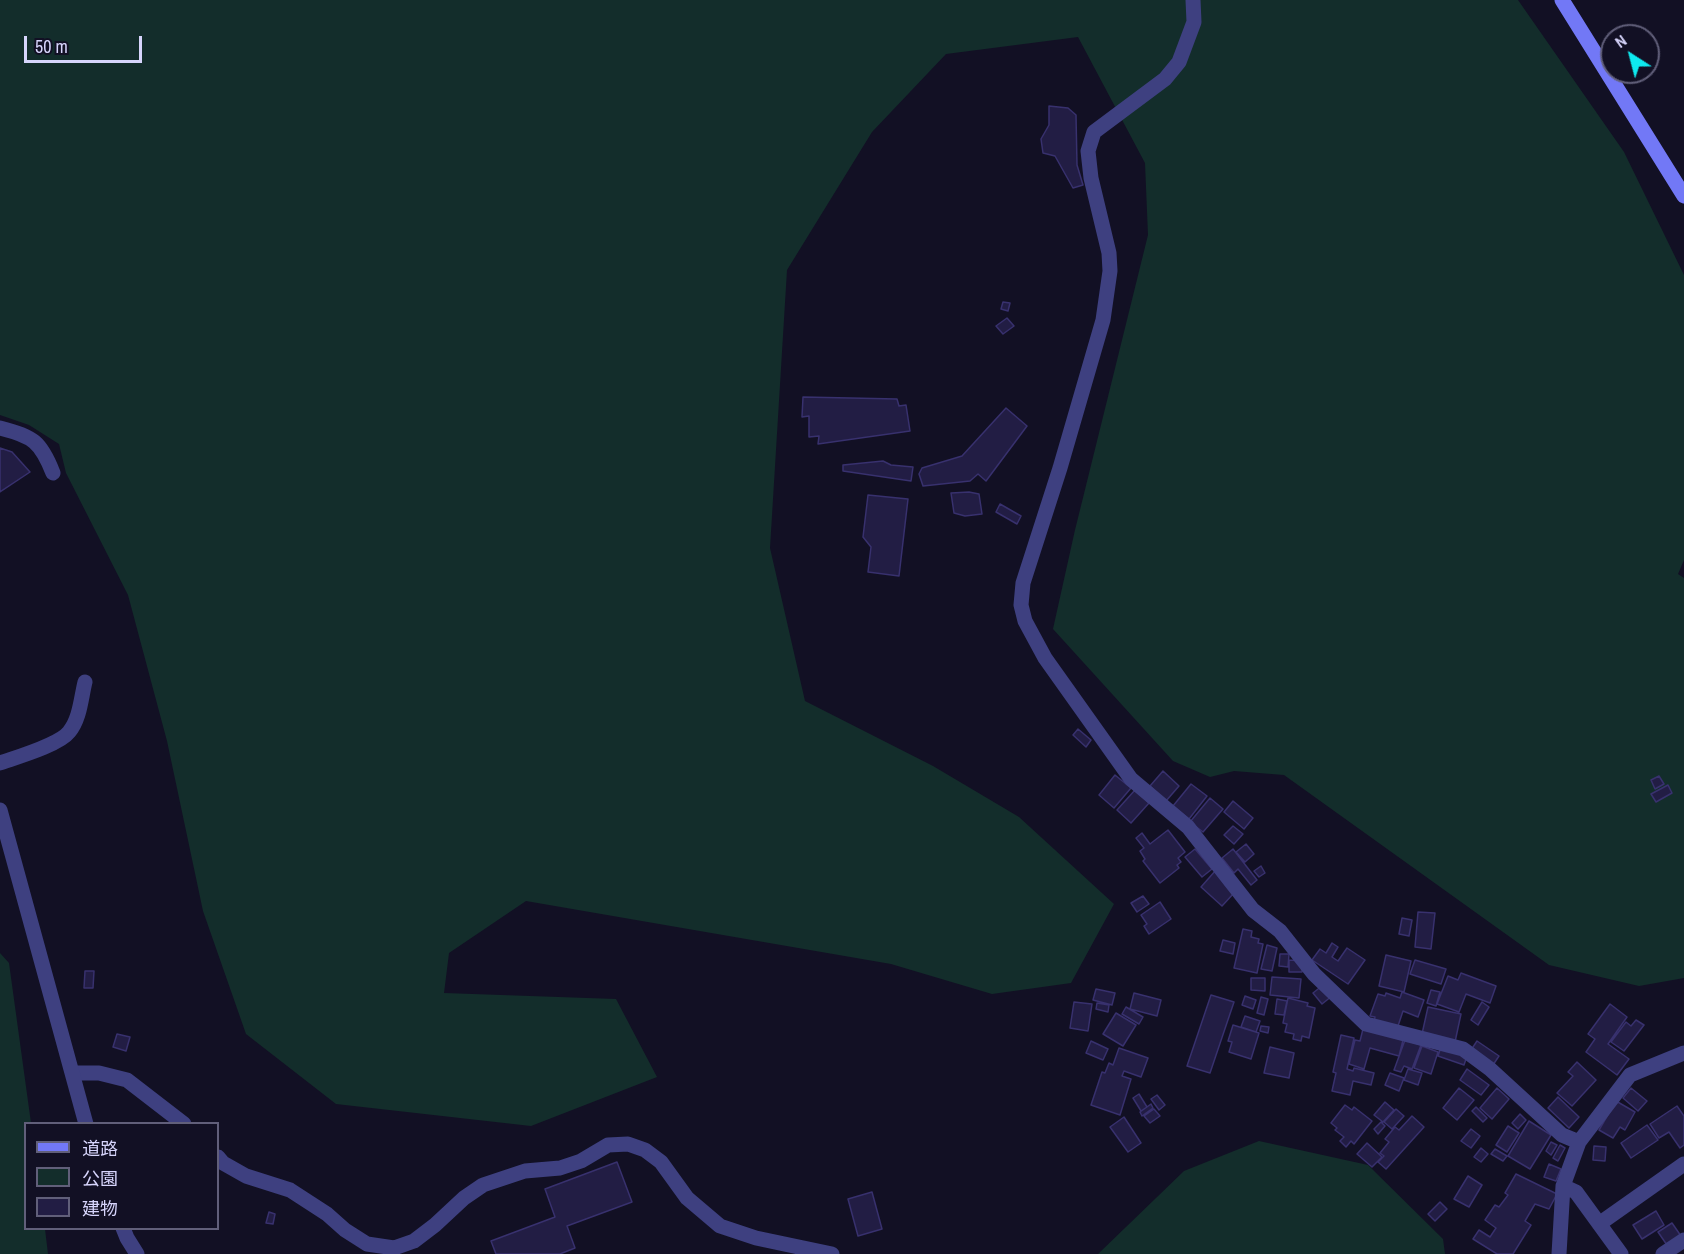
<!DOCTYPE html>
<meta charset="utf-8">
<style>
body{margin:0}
#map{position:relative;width:1684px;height:1254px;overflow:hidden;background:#121024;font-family:"Archivo Narrow","Noto Sans JP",sans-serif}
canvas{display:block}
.legend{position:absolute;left:24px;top:1122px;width:195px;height:108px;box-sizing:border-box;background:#121024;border:2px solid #615f7a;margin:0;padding:8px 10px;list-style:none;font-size:18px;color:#d7d5fc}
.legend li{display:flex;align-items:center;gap:12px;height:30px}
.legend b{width:30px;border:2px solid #615f7a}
.north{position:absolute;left:1600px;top:24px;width:60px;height:60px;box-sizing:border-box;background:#121024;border:2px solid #615f7a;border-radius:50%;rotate:324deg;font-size:16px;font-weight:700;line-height:24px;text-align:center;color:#d7d5fc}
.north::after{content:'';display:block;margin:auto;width:21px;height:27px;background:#0ee9ef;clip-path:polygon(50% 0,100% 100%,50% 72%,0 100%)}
.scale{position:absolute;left:24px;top:36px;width:118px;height:27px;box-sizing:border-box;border:3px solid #d7d5fc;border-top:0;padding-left:8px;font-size:18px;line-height:21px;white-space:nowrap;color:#d7d5fc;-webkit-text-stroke:4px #121024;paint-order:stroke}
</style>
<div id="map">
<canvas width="1684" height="1254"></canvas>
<ul class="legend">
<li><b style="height:8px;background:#7278f6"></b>道路</li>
<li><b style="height:16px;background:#132d2b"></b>公園</li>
<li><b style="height:16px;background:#221d44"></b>建物</li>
</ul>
<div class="north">N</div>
<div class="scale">50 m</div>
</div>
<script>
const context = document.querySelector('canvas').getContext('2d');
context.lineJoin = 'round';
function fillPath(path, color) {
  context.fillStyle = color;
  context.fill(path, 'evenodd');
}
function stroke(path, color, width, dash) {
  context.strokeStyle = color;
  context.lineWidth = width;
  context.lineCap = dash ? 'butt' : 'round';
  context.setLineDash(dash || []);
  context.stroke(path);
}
fillPath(new Path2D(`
 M0 0H1518L1624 152 1684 275V560L1678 574 1684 578V978L1639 986 1549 965 1284 775 1234 771 1210 777 1173 761 1053 629 1075 530 1148 235 1145 163 1078 37 946 54 872 132 787 270 770 548 805 701 933 766 1019 817 1114 904 1071 983 992 994 891 964 526 901 449 953 444 993 616 999 657 1077 531 1126 336 1104 246 1034 203 911 167 741 128 595 66 473 59 444 29 425 0 415Z
 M0 953 9 963 31 1123 26 1124V1228L45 1229 48 1254H0Z
 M1259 1141 1368 1165 1443 1239 1445 1254H1098L1184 1171Z`), '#132d2b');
const building = new Path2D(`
 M1049 106 1068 108 1076 115 1077 165 1083 185 1073 188 1055 156 1043 153 1041 139 1049 125Z
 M1003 302 1010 303 1008 311 1001 309Z
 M1007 318 1014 326 1003 334 996 326Z
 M803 397 897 399 899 406 906 405 910 431 818 444 819 436 809 437V416L802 417Z
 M1006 408 1027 426 986 481 978 474 970 481 923 486 919 474 922 468 962 456Z
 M0 448 12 452 30 472 0 492Z
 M883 461 891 465 913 467 911 481 843 471V465Z
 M969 492 979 494 982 514 965 516 954 513 951 493Z
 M868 495 908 499 899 576 868 572 871 547 863 537Z
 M1000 504 1021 516 1017 524 996 512Z
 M1078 729 1091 740 1086 747 1073 735Z
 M1163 771 1179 786 1166 801 1150 786Z
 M1115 775 1131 788 1114 808 1099 795Z
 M1659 776 1664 784 1655 789 1651 780Z
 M1191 784 1207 796 1189 819 1173 806Z
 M1668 785 1672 793 1656 802 1651 794Z
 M1135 790 1149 803 1131 823 1117 810Z
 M1210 798 1223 809 1203 832 1190 822Z
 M1233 801 1253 818 1244 829 1224 812Z
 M1233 826 1243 834 1234 844 1224 835Z
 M1168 830 1185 852 1178 858 1181 862 1177 865 1179 868 1160 883 1143 861 1145 859 1140 851 1144 848 1136 838 1142 833 1150 844Z
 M1246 844 1254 854 1245 862 1236 852Z
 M1195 849 1212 869 1202 877 1185 857Z
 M1233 849 1257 880 1251 885 1238 869 1234 873 1222 858Z
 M1261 866 1265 873 1259 877 1254 871Z
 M1216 870 1234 893 1222 906 1201 887Z
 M1143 896 1149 904 1137 912 1131 903Z
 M1160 902 1171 919 1149 934 1144 926 1147 924 1141 915Z
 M1418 912 1435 913 1431 949 1415 947Z
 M1402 918 1412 920 1409 936 1399 934Z
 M1243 929 1252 931 1251 937 1259 939 1258 943 1263 944 1257 973 1234 968Z
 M1223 940 1235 943 1233 954 1220 951Z
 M1332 943 1338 947 1332 957 1338 961 1347 948 1365 960 1348 984 1312 960 1320 949 1326 953Z
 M1267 945 1277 948 1272 971 1261 969Z
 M1280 954H1289L1288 967 1279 966Z
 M1386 955 1411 961 1404 992 1379 986Z
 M1289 960 1303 961 1302 972H1289Z
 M1415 960 1446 969 1441 984 1410 974Z
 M85 971H94L93 988H84Z
 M1461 973 1496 986 1490 1003 1466 994 1459 1012 1437 1004 1448 976 1458 980Z
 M1272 977 1301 979 1299 998 1270 995Z
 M1251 978H1265V991L1251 990Z
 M1323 985 1332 996 1322 1004 1313 993Z
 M1096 989 1115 993 1112 1005 1093 1000Z
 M1431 990 1440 992 1436 1006 1427 1003Z
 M1402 992 1424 1000 1418 1017 1403 1011 1397 1029 1374 1021 1375 1017 1370 1016 1378 994 1385 996 1386 993 1400 998Z
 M1134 993 1161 1000 1157 1016 1130 1009Z
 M1211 995 1234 1002 1210 1073 1187 1066Z
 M1245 996 1256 1000 1253 1009 1242 1005Z
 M1261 997 1268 999 1264 1015 1257 1013Z
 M1288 998 1308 1003 1307 1006 1315 1008 1309 1038 1302 1036 1301 1041 1293 1039 1294 1034 1285 1032 1287 1024 1283 1023Z
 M1277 999 1287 1001 1284 1015 1275 1014Z
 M1074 1002 1092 1004 1088 1031 1070 1028Z
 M1482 1002 1489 1007 1478 1025 1471 1020Z
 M1097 1003 1109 1005 1108 1012 1096 1009Z
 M1610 1004 1627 1017 1608 1044 1629 1059 1617 1075 1586 1052 1595 1039 1588 1034Z
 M1126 1007 1143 1017 1139 1024 1122 1014Z
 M1428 1007 1461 1014 1455 1042 1422 1034Z
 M1116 1013 1136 1025 1123 1046 1103 1034Z
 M1245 1016 1260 1021 1256 1032 1241 1027Z
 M1636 1020 1644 1025 1624 1051 1611 1042 1626 1022 1631 1026Z
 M1233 1025 1259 1033 1251 1059 1229 1052 1232 1042 1228 1041Z
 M1261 1026 1269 1027 1268 1033 1260 1031Z
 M1363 1029 1403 1040 1399 1056 1370 1048 1364 1069 1349 1064 1355 1040 1360 1041Z
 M117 1034 130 1037 126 1051 113 1047Z
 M1341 1035 1354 1038 1347 1069 1353 1071 1354 1068 1374 1073 1371 1085 1353 1081 1350 1095 1332 1091 1336 1073 1333 1072Z
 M1405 1040 1421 1045 1412 1069 1404 1066 1401 1072 1394 1070Z
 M1091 1041 1108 1049 1103 1060 1086 1053Z
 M1477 1041 1499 1056 1493 1065 1471 1050Z
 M1422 1046 1438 1052 1431 1074 1414 1068Z
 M1270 1047 1294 1053 1289 1078 1264 1073Z
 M1441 1047 1467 1056 1464 1065 1438 1056Z
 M1119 1048 1148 1058 1141 1077 1124 1071 1122 1076 1131 1079 1120 1115 1091 1105 1102 1072 1105 1073 1109 1063 1113 1065Z
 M1577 1062 1596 1080 1572 1106 1557 1093 1573 1076 1568 1072Z
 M1408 1069 1422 1073 1418 1085 1404 1080Z
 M1467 1069 1489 1085 1481 1095 1460 1080Z
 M1390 1073 1404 1078 1399 1091 1385 1085Z
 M1459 1088 1474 1100 1457 1120 1443 1108Z
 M1497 1088 1509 1099 1492 1119 1480 1108Z
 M1631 1088 1647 1101 1638 1111 1623 1098Z
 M1139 1094 1147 1107 1141 1111 1133 1098Z
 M1157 1095 1165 1105 1159 1110 1151 1099Z
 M1558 1097 1579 1117 1569 1128 1548 1108Z
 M1616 1101 1635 1112 1625 1130 1620 1127 1613 1138 1599 1130Z
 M1385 1102 1394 1110 1383 1122 1374 1115Z
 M1151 1104 1153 1108 1142 1116 1140 1112Z
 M1345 1105 1352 1110 1354 1107 1372 1121 1354 1144 1351 1141 1346 1147 1340 1141 1344 1137 1335 1130 1337 1128 1331 1123Z
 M1677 1106 1684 1116V1145L1680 1148 1669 1132 1659 1138 1650 1124Z
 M1476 1107 1487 1118 1483 1122 1472 1111Z
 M1154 1109 1160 1116 1150 1123 1144 1116Z
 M1396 1109 1404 1116 1392 1129 1384 1122Z
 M1520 1114 1526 1120 1518 1129 1512 1123Z
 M1412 1116 1424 1127 1386 1169 1378 1162 1384 1156 1380 1153 1389 1142 1385 1139 1395 1127 1399 1130Z
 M1124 1117 1141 1143 1128 1152 1110 1127Z
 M1529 1121 1551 1135 1530 1169 1508 1156Z
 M1381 1122 1385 1126 1378 1134 1374 1129Z
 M1647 1125 1658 1140 1631 1158 1621 1143Z
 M1508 1126 1519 1133 1507 1152 1496 1145Z
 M1471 1129 1480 1136 1471 1148 1461 1141Z
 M1551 1142 1557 1145 1551 1155 1546 1151Z
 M1367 1143 1382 1157 1372 1167 1357 1154Z
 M1560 1145 1565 1148 1558 1161 1553 1158Z
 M1594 1146 1606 1147 1605 1161 1593 1160Z
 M1481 1148 1488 1154 1481 1162 1474 1157Z
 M1495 1149 1507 1156 1503 1161 1491 1154Z
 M617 1162 632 1202 567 1226 575 1248 560 1254H496L491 1241 555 1217 545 1189Z
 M1549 1164 1561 1169 1556 1181 1544 1177Z
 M1516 1174 1557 1194 1549 1209 1535 1204 1525 1221 1531 1225 1513 1254H1497L1473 1239 1479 1230 1490 1237 1496 1228 1485 1220 1495 1205 1499 1207 1508 1195 1505 1193Z
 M1468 1176 1482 1185 1469 1207 1454 1199Z
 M872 1192 882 1229 858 1236 848 1199Z
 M1440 1202 1447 1209 1435 1221 1428 1214Z
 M1656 1211 1664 1225 1642 1239 1633 1225Z
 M269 1212 275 1214 273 1224 266 1223Z
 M1672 1223 1681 1236 1667 1245 1658 1232Z`);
fillPath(building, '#221d44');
stroke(building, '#38316e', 1.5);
stroke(new Path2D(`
 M1193 0 1194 22 1179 62 1165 79 1094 132 1088 151 1091 178 1109 253 1110 271 1103 320 1060 468 1023 583 1021 605 1025 621 1045 658 1131 779 1188 827 1253 910 1280 931 1314 974 1366 1024 1463 1049 1490 1069 1562 1135 1579 1142
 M0 428C33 436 41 442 53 473
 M0 763C17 757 59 745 69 732 80 719 81 698 85 682
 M73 1073H99L127 1080 184 1124
 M218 1157 223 1163 246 1176 290 1190 327 1214 345 1230 367 1244 394 1248 414 1241 435 1225 464 1198 483 1185 525 1171 560 1168 581 1161 608 1145 628 1144 645 1150 661 1162 687 1198 720 1226 756 1238 832 1254
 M1563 1186 1576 1192 1621 1254
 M1599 1224 1684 1164
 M1559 1254 1563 1186 1579 1142 1630 1075 1684 1053
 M1663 1254 1684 1240`), '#3e4080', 15);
stroke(new Path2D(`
 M0 810 86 1124
 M123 1228 127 1238 137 1254`), '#3e4080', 15);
stroke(new Path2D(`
 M1562 0 1684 196`), '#7278f6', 15);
</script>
